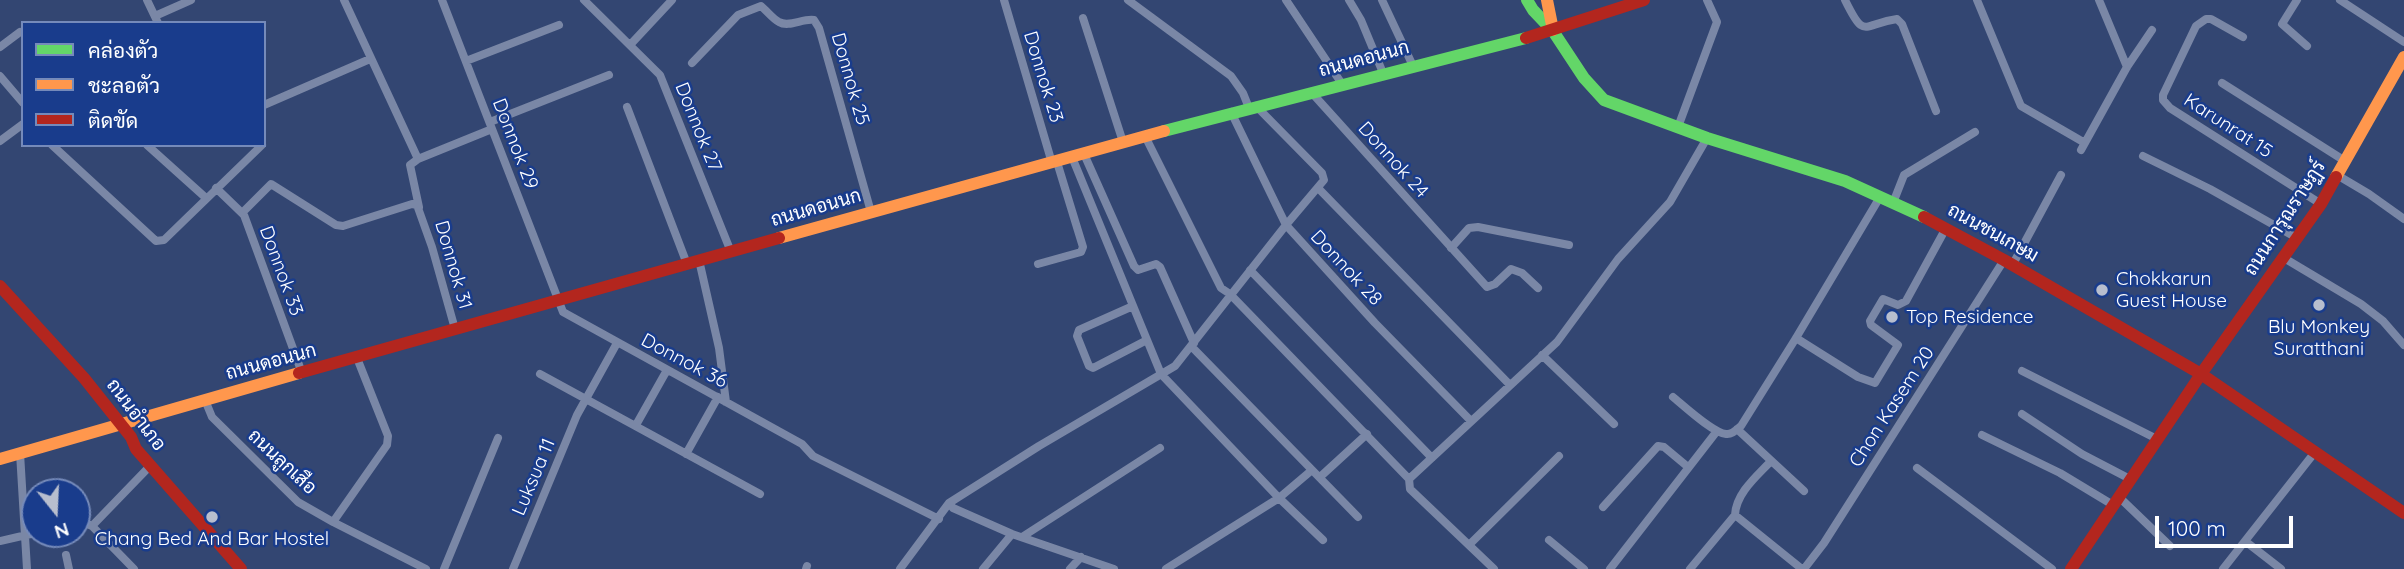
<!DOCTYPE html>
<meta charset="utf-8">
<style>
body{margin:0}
#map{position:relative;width:2404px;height:569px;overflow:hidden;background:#334672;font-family:Quicksand,Sarabun,sans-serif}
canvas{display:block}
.legend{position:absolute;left:21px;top:21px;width:245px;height:126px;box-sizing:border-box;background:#193c8c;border:2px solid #758aba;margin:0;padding:9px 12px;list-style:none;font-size:21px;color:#fff}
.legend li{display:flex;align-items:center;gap:14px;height:35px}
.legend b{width:35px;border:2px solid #758aba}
.north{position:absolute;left:21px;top:478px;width:70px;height:70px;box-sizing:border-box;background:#193c8c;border:2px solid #758aba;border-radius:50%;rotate:162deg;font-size:19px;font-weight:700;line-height:28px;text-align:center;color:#fff}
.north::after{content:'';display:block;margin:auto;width:24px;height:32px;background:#b8bece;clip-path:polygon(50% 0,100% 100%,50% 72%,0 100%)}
.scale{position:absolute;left:2155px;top:516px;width:138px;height:32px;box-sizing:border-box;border:4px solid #fff;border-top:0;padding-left:9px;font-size:21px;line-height:24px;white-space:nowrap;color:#fff;-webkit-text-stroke:5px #193c8c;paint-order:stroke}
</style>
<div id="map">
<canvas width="2404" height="569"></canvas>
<ul class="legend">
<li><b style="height:9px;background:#63d668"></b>คล่องตัว</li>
<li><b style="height:9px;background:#ff974d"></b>ชะลอตัว</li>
<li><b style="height:9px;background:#b3261e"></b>ติดขัด</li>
</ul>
<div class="north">N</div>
<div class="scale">100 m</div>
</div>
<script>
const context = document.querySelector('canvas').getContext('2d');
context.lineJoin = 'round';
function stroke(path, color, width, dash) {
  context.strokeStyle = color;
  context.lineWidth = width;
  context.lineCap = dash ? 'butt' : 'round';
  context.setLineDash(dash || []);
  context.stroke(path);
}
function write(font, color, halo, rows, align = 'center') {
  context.font = font + ' Quicksand,Sarabun,sans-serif';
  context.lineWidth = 5;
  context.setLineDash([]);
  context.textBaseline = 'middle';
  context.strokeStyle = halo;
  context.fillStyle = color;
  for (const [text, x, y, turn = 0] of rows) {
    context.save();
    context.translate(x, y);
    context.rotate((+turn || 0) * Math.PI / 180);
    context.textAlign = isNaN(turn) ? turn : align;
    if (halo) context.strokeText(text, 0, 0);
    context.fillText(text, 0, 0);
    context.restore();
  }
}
stroke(new Path2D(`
 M147 0 158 23
 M344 0 418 159 492 129
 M442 0 563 312 802 444 813 456 939 519
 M584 0 660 75 731 252
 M1004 0 1052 163
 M1128 0 1231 76 1243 93 1249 108
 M1286 0 1342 84
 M1349 0 1361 20 1383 73
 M1382 0 1413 66
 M1845 0C1865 41 1862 24 1897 19L1902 24 1936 111
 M1977 0 2021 106 2085 143
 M2099 0 2127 67
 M2297 0 2282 24 2307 46
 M2340 0 2404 42
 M155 16 191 0
 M1083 18 1123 142
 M2243 37 2211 19H2206L2196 26 2163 95V100L2170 108 2321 204
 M630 45 672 0
 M0 47 20 32
 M466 61 559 25
 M692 63 738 15 761 6C767 11 773 19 779 22 789 28 803 18 814 20L819 28 871 212
 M0 76 23 103
 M2222 83 2345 161
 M1312 93 1487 287 1495 284 1511 269 1522 273 1538 288
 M264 105 370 59
 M627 107 687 264
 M1231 112 1286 225 1375 323 1471 421
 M490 122 609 75
 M1678 127 1717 22 1707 0
 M1145 136 1221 288 1230 294 1409 479 1410 489 1494 569
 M0 141 23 124
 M52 145 156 241 164 240 262 145
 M147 145 206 198
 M2081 150 2127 67 2152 30
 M1084 154 1134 266 1138 270 1156 264 1160 267 1194 343
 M2143 156 2210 189 2297 238
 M1072 157 1161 374 1279 498 1323 540
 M418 159 410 165 419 207
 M2337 175 2369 194 2404 219
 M216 188 244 215 302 373
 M1319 189 1510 385
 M1893 203 1904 175 1975 132
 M242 213 271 184 336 225 343 226 412 204 417 205 432 247 455 329
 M1451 248 1469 228 1478 227 1569 245
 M2284 258 2361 304 2383 321 2404 345
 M699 260 719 348 726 402
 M1038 264 1081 252 1083 247 1057 162
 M2013 264 2061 175
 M1250 270 1432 458
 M1133 306 1079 330 1077 336 1089 366 1093 368 1147 340
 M1796 338 1858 377 1875 383 1898 345 1871 325 1870 321 1883 299 1898 305 1906 301 1946 228
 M1191 346 1358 517
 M1542 355 1614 424
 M2022 371 2157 439
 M540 374 760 494
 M1673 397C1684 406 1713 433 1726 434 1732 435 1737 429 1741 426L1796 338 1880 197
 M205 400 212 417 298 502 333 522 426 569
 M2022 414 2082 454 2130 479
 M636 425 667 370
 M1737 429 1804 491
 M1982 435 2060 473 2113 505
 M20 453 27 569
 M686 454 718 397
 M1917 468 2052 569
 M1320 477 1367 434
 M1409 479 1557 342 1618 259 1670 202 1707 138
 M2119 497 2170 546
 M949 503 953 508 1012 534 1114 569
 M1603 507 1658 446 1664 447 1688 467
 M1735 515C1736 493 1757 476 1771 461
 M333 522 387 445 388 436 357 358
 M77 525 85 523 92 526
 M1022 537 1160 448
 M1549 540 1584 569
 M0 541 35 533
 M2245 541 2281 569
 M1469 545 1559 456
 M66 555 69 569
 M134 569 92 526 150 466
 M444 569 498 438
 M513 569 577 415 617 343
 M806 569 807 566
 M900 569 949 503 1039 446 1175 366 1286 225 1324 180 1322 173 1256 106
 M983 569 1012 534
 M1070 569 1081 557
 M1166 569 1279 498 1312 470
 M1610 569 1717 431
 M1690 569 1735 515 1802 569
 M1804 569 1824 543 2004 260
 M2223 569 2315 452`), '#7a87a6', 8);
stroke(new Path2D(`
 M1527 0 1533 10 1553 31 1584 78 1604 100 1707 138 1845 181 1924 217
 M1164 131 1526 38`), '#63d668', 12);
stroke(new Path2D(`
 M1547 0 1553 30
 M2336 177 2404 57
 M779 238 1164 131
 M0 459 299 373`), '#ff974d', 12);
stroke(new Path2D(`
 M1526 38 1644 0
 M1924 217 2004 260 2201 374 2404 513
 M0 286 84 378 131 437 136 449 241 569
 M299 373 779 238
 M2071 569 2201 374 2321 204 2336 177`), '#b3261e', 12);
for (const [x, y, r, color] of [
 [2102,290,7,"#b8bece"],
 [2319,305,7,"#b8bece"],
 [1892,317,7,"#b8bece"],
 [212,517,7,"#b8bece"]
]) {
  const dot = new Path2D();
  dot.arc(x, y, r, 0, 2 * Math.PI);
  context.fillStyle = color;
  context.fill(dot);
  stroke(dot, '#193c8c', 2.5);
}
write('19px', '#fff', '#193c8c', [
 ["ถนนดอนนก",1364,59,-15],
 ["Donnok 23",1043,77,73],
 ["Donnok 25",850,79,74],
 ["Karunrat 15",2228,126,33],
 ["Donnok 27",698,127,68],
 ["Donnok 29",515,144,69],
 ["Donnok 24",1393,160,48],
 ["ถนนดอนนก",816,208,-16],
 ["ถนนการุณราษฏร์",2285,218,-57],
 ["ถนนชนเกษม",1993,233,29],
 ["Donnok 31",453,265,74],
 ["Donnok 28",1346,268,47],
 ["Donnok 33",281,271,70],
 ["Donnok 36",684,361,28],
 ["ถนนดอนนก",271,362,-15],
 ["Chon Kasem 20",1892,407,-57],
 ["ถนนอำเภอ",136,415,53],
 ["ถนนลูกเสือ",282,462,43],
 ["Luksua 11",534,477,-67]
]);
write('19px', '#fff', '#193c8c', [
 ["Chokkarun",2116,279],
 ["Guest House",2116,301],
 ["Top Residence",1906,317],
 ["Blu Monkey",2319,327,"center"],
 ["Suratthani",2319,349,"center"],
 ["Chang Bed And Bar Hostel",212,539,"center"]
], 'left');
</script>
